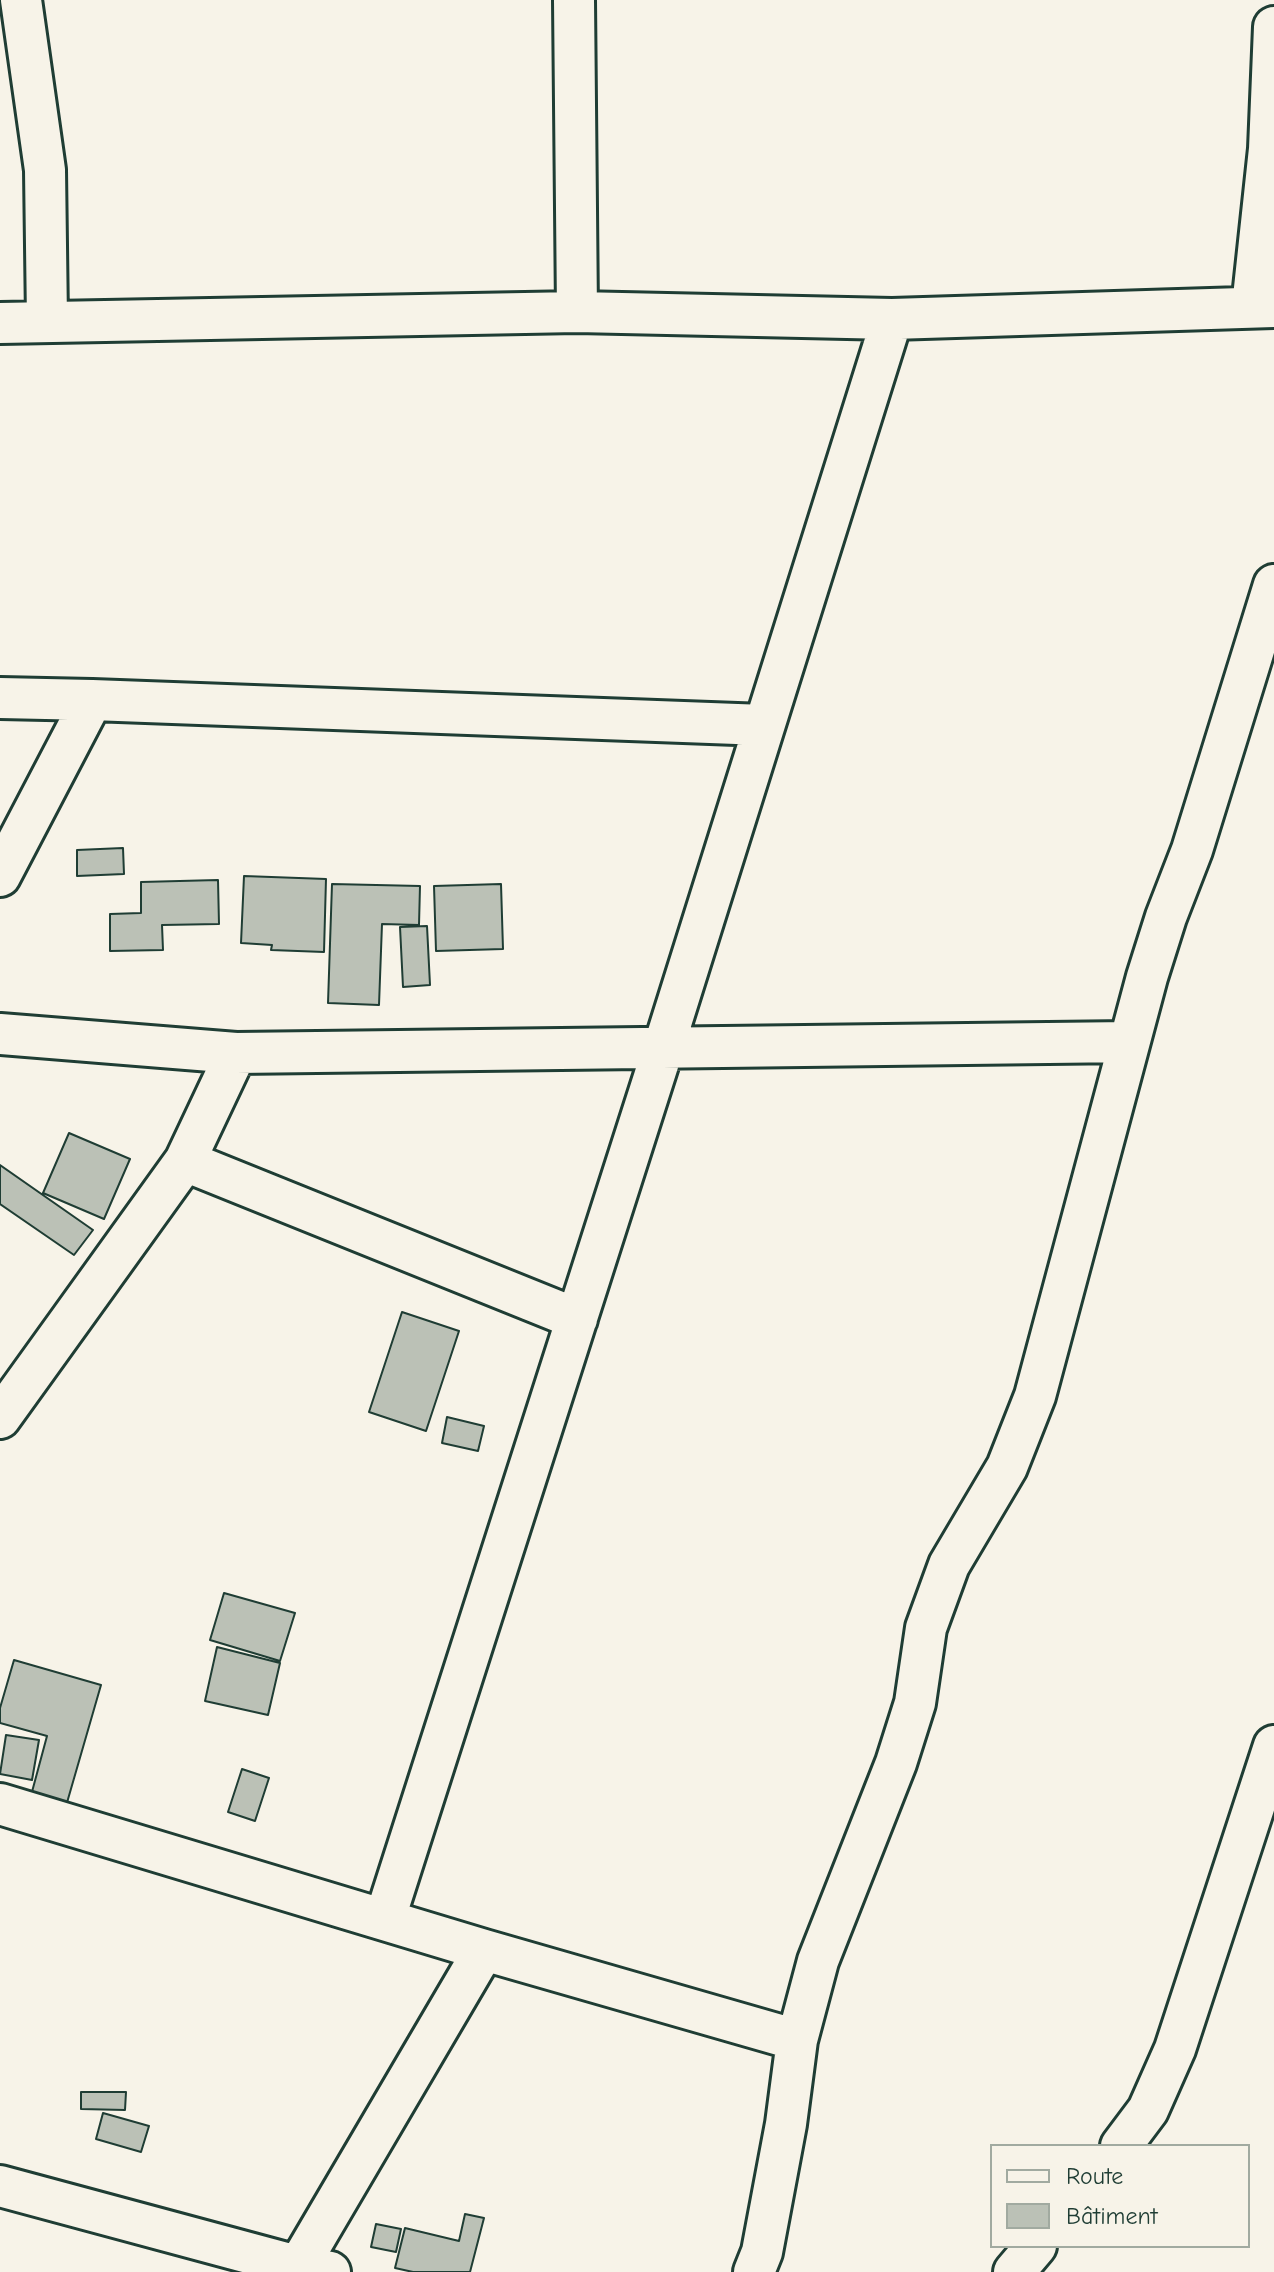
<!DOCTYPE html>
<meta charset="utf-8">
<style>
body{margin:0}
#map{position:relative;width:1274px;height:2272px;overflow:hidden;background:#f7f3e8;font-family:"Comic Neue",sans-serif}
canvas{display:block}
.legend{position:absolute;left:990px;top:2144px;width:260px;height:104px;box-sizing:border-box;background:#f7f3e8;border:2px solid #a1aaa0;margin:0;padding:10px 14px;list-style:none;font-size:24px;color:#1f3d34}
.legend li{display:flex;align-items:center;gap:16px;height:40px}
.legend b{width:40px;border:2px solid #a1aaa0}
</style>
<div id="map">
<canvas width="1274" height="2272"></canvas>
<ul class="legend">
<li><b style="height:10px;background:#f7f3e8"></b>Route</li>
<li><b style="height:22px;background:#bbc1b6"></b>Bâtiment</li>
</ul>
</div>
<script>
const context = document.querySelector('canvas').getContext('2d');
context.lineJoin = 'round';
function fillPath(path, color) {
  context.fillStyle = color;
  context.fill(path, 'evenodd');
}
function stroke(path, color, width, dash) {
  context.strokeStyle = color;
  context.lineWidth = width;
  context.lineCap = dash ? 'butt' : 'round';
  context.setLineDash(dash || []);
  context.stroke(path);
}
const building = new Path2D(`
 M123 848 124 874 77 876V850Z
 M244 876 326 879 324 952 271 950 272 945 241 943Z
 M218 880 219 924 162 925 163 950 110 951V914L141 913V882Z
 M332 884 420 886 419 925 382 924 379 1005 328 1003Z
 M501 884 503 949 436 951 434 886Z
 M427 926 430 985 403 987 400 927Z
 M69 1133 130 1159 104 1219 43 1193Z
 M0 1165 93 1230 74 1255 0 1204Z
 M402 1312 459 1331 426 1431 369 1412Z
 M447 1417 484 1426 478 1451 442 1443Z
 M224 1593 295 1613 280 1661 210 1640Z
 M217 1647 280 1663 268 1715 205 1701Z
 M14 1660 101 1685 64 1813 29 1803 47 1736 0 1723V1708Z
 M6 1735 39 1740 32 1780 0 1774Z
 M242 1769 269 1778 255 1821 228 1812Z
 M81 2092H126L125 2110 81 2109Z
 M103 2113 149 2126 141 2152 96 2139Z
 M465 2214 484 2218 470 2272H413L395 2268 405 2228 459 2241Z
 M376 2224 401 2229 396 2252 371 2247Z`);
fillPath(building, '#bbc1b6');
stroke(building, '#1f3d34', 2);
const street = new Path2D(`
 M21 0 45 170 47 321
 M574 0 577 312
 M1252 307 1269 149 1274 27
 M0 323 577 312 892 319 1274 307
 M0 698 92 700
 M0 876 92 700 764 725
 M0 1034 236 1053 1129 1042
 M185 1161 577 1319
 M0 1418 185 1161 236 1053
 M0 1804 484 1950 797 2040
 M385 1918 663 1049 892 319
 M1121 2146 1148 2110 1175 2049 1274 1746
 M0 2186 297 2266 330 2272
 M295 2272 484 1950
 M754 2272 762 2252 786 2124 797 2040 818 1961 896 1763 915 1703 926 1628 949 1565 1007 1467 1035 1396 1147 977 1166 917 1192 850 1274 585
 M1014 2272 1036 2246`);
stroke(street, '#1f3d34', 46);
stroke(street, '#f7f3e8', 40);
</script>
